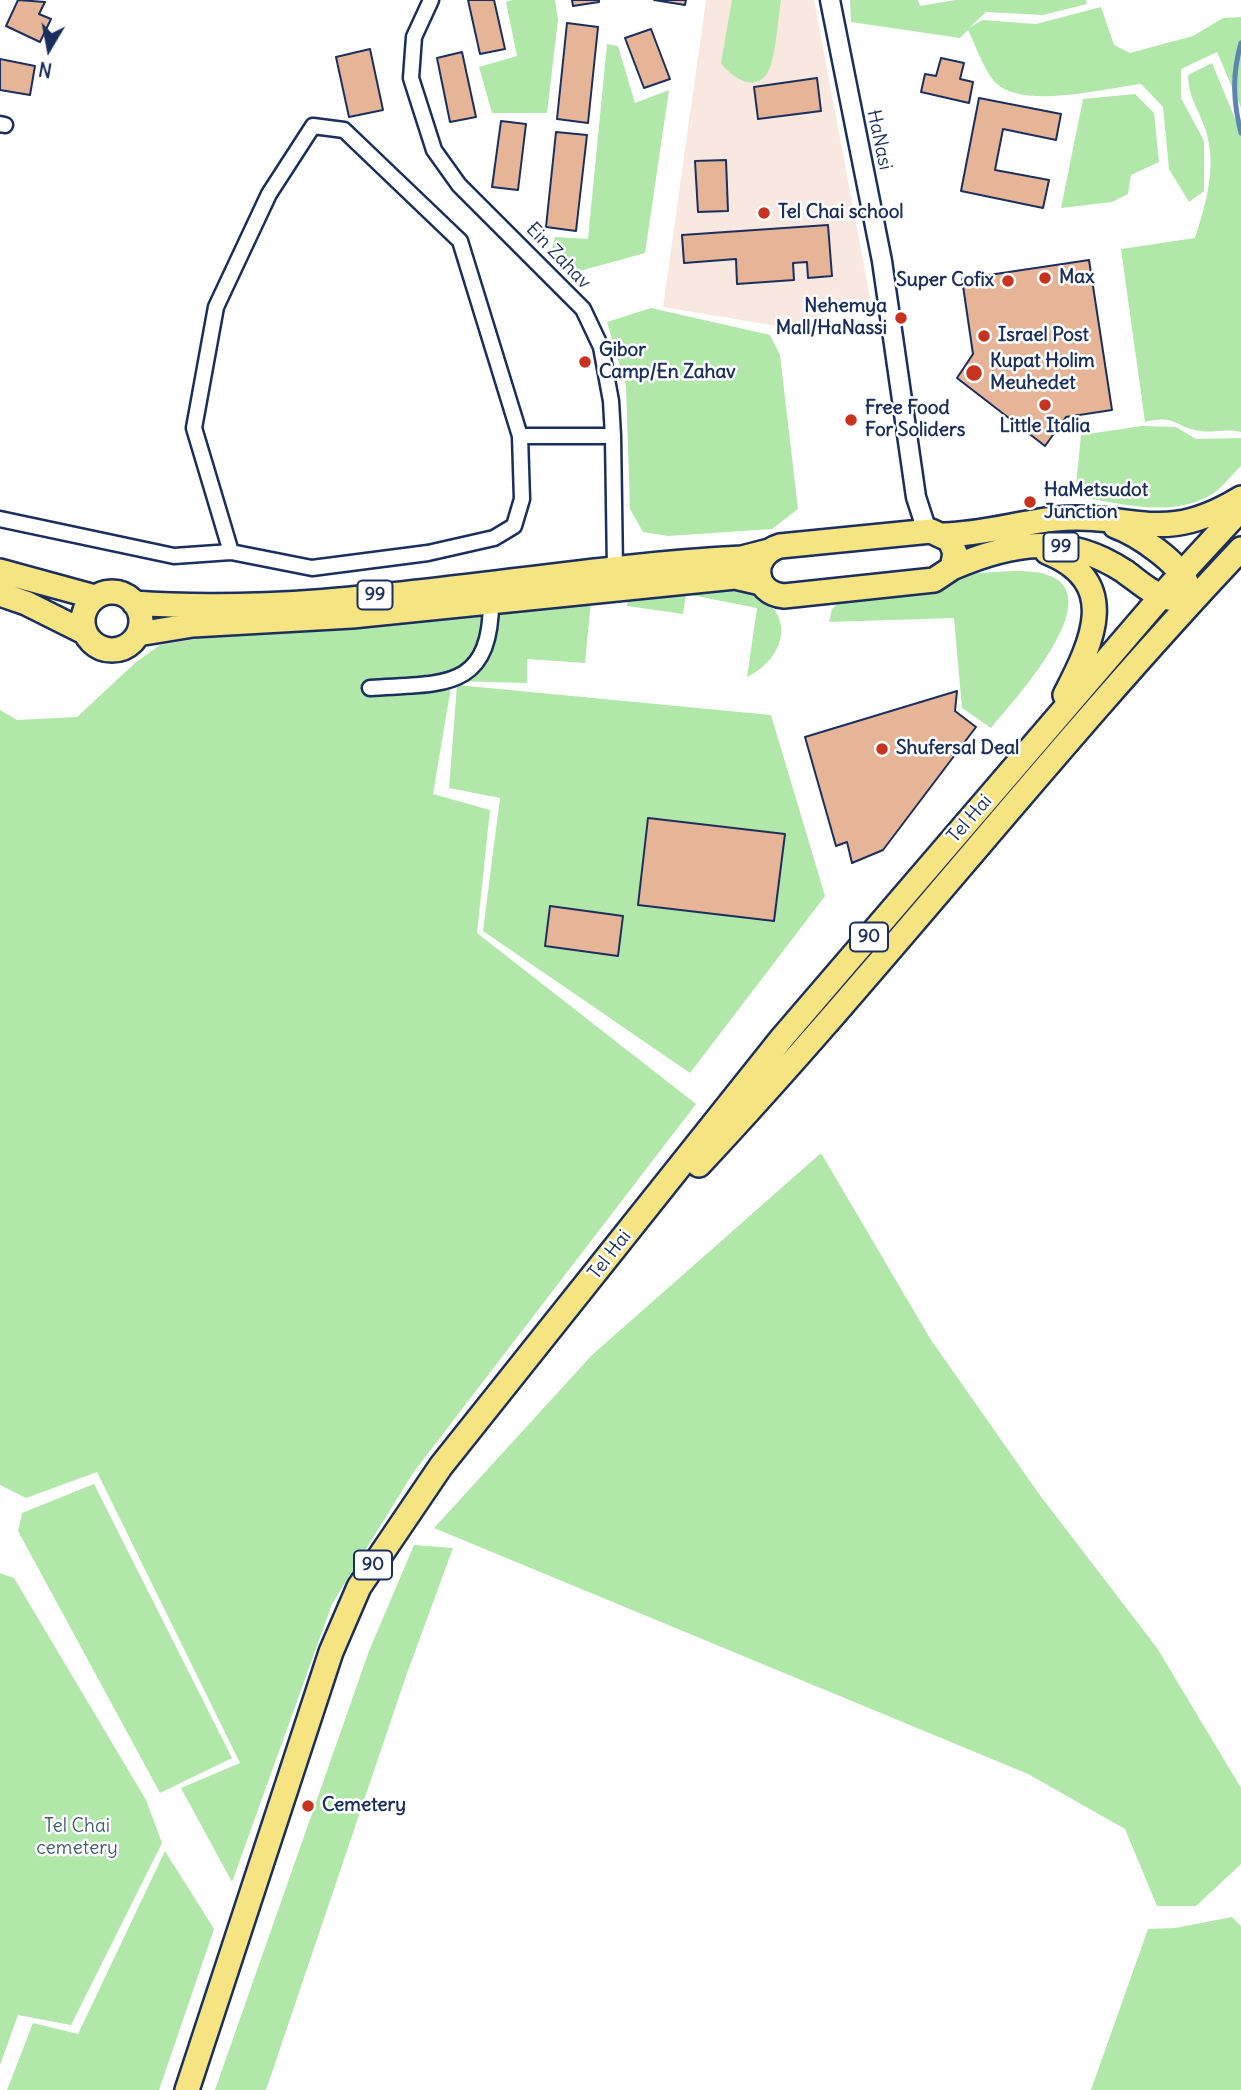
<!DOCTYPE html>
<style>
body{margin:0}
#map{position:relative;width:1241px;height:2090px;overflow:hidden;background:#fff;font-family:Delius,sans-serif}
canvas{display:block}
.north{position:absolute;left:14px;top:14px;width:70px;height:70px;-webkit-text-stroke:5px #fff;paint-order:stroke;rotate:190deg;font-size:19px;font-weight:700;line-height:28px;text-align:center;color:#1b2f5e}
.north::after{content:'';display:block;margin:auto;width:24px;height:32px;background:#1b2f5e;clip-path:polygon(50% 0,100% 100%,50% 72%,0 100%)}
</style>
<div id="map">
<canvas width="1241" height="2090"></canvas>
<div class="north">N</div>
</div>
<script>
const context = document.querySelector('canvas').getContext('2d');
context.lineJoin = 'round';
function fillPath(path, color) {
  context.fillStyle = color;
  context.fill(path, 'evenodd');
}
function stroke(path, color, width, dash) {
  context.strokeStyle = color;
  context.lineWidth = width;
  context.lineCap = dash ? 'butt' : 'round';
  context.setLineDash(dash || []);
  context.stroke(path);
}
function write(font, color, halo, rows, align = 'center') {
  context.font = font + ' Delius,sans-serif';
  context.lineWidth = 5;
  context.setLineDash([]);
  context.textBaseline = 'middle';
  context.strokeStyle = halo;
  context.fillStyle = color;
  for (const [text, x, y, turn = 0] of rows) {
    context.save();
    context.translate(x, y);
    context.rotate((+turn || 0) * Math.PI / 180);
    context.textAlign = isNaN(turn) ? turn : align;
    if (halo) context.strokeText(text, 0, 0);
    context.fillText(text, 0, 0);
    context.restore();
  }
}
fillPath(new Path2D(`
 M706 0H814L871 303 778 326 663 307Z`), '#f8e8e0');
fillPath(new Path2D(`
 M512 0H555L558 20 547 113H492L479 67 517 56 506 2Z
 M732 0H781C778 19 776 54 769 70 757 95 731 77 721 63Z
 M850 0H918L920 6 955 0H1086L1087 4 1043 15 986 12 969 28 982 20 1036 24 1101 7 1114 45 1130 53 1193 36 1223 18 1241 17V108L1217 52 1181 69V98L1204 141V191L1189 202 1169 169 1163 107 1141 84C1106 88 1023 110 996 83 984 71 976 46 968 30L960 38 851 22Z
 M607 44 618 46 635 103 669 90 645 253 569 274 551 252 555 237 588 239Z
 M1212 63 1241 133V432C1227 428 1215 433 1201 431 1175 428 1177 414 1145 422L1121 249 1195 238C1206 204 1217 167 1206 131 1199 109 1189 100 1188 75Z
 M1135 94 1154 113 1159 162 1131 175 1128 194 1112 202 1061 208 1083 99Z
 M651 308 770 335 780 355 798 509 772 529 668 536 643 532 630 509 626 386 607 322Z
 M1142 426 1176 427 1196 439 1241 438V466C1231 475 1221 490 1209 496 1168 518 1118 503 1075 496L1081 435Z
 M975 573C996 573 1025 568 1045 574 1114 594 1011 703 991 728L962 708 954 618 829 622 832 609 840 601 928 591Z
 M723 589C734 591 750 591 760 597 798 621 780 661 747 677L757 608 686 594 683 614 627 606 629 591Z
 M591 602 585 663 527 659V683L452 681 433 794 490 810 477 933 696 1104 413 1473 332 1604 232 1882 181 1788 240 1763 97 1472 26 1498 0 1485V710L17 720 77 717 135 663 160 645 230 633Z
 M457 685 771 715 825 896 690 1073 483 931 500 798 449 788Z
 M821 1153 931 1340 1039 1494 1157 1648 1241 1788V1864L1196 1906H1157L1125 1829 1028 1774 434 1528 592 1355Z
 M94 1484 232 1758 160 1793 18 1531 22 1513Z
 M414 1545 453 1548 406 1676 266 2090H215L369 1651Z
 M0 1573 14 1578 146 1800 162 1843 71 2025 18 2015 0 2065Z
 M165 1851 214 1929 159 2090H7L33 2023 78 2034Z
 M1232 1917 1241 1926V2090H1091L1148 1929 1175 1928Z`), '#b1e7a9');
stroke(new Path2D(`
 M1241 43C1232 75 1233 101 1241 133`), '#5e85b1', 5);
const building = new Path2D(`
 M18 0 45 2 39 14 51 19 40 42 6 26Z
 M468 0H494L505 49 480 54Z
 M572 0H599V2L573 6Z
 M654 0H686L685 5Z
 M567 23 598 27 588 123 557 119Z
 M651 29 670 79 644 88 625 38Z
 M370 49 383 110 349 117 336 57Z
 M462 52 476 117 450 122 437 58Z
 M941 58 964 63 960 79 973 82 969 103 921 92 925 74 936 76Z
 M0 59 35 66 30 95 0 90Z
 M817 78 821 111 758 119 754 87Z
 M979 98 1061 114 1056 140 1003 129 995 170 1049 180 1043 208 961 191Z
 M501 121 526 124 518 190 492 187Z
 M556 132 587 135 576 231 546 227Z
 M726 160 728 211 698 212 695 161Z
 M828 225 832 276 808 278 807 262 793 263 794 280 737 284 736 259 684 263 682 235Z
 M1089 260 1112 410 1066 417 1045 446 957 378 973 354 962 279Z
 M957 691 955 711 976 727 883 850 852 863 847 842 836 846 805 737Z
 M648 818 785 834 774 921 638 905Z
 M550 906 623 916 618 956 545 946Z`);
fillPath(building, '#e6b497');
stroke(building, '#1b2f5e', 2);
const minor = new Path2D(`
 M431 0 414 37 411 78 434 150 459 185 583 309 601 347 611 401 613 436 615 570
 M0 124 5 125
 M520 436H613
 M0 519 174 556 231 552 312 568 428 553 494 538 514 526 522 499 520 436 460 241 344 130 313 126 269 194 216 307 194 428 231 552
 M370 688C442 683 491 692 491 601`);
const tertiary = new Path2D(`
 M830 0 882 261 916 497 927 531`);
const trunk = new Path2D(`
 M1115 526C1137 534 1179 562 1187 584
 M931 531 950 540 955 553 952 568 934 580 784 596C752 593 750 555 780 546Z
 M944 535C982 534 1018 523 1055 519 1134 512 1161 547 1241 498
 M1047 552C1121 582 1093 641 1065 695
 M952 568C1012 542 1066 533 1124 571 1141 583 1154 597 1175 599
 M0 571 95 597
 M83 621a29 29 0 1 1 58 0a29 29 0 1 1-58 0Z
 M0 594 26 603 84 632
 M134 603C337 618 540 568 742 558L769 551
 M138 634 193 625 352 616 735 577 761 583
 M699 1165C886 965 1053 748 1241 549
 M187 2090 331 1652 359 1587 441 1466 782 1038 1171 585 1241 509`);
stroke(minor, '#1b2f5e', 19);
stroke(tertiary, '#1b2f5e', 23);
stroke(trunk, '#1b2f5e', 28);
stroke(minor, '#fff', 14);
stroke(tertiary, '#fff', 18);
stroke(trunk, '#f6e381', 23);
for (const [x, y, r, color] of [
 [764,213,7,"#c8321e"],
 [1045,278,7,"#c8321e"],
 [1008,281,7,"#c8321e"],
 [901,318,7,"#c8321e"],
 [984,336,7,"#c8321e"],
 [585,362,7,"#c8321e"],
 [974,373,9,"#c8321e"],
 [1045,405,7,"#c8321e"],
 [851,420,7,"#c8321e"],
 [1030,502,7,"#c8321e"],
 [882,749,7,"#c8321e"],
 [308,1806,7,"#c8321e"]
]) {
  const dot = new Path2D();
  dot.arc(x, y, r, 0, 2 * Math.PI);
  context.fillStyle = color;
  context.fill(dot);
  stroke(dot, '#fff', 2.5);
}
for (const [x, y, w] of [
 [1061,547,35],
 [375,595,35],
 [869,937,38],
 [373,1565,38]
]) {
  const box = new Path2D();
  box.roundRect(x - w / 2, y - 14.5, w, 29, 5);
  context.fillStyle = '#fff';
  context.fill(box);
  stroke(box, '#1b2f5e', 2);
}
write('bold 18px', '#1b2f5e', null, [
 ["99",1061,547],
 ["99",375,595],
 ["90",869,937],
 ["90",373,1565]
]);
write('19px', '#1b2f5e', '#fff', [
 ["HaNasi",879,140,78],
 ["Ein Zahav",558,256,46],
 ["Tel Hai",970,819,-49],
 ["Tel Hai",610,1255,-52]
]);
write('bold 19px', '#1b2f5e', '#fff', [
 ["Tel Chai school",778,213],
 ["Max",1059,278],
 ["Super Cofix",994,281,"right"],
 ["Nehemya",887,307,"right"],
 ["Mall/HaNassi",887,329,"right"],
 ["Israel Post",998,336],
 ["Gibor",599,351],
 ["Camp/En Zahav",599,373],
 ["Kupat Holim",990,362],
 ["Meuhedet",990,384],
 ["Free Food",865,409],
 ["For Soliders",865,431],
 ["Little Italia",1045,427,"center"],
 ["HaMetsudot",1044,491],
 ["Junction",1044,513],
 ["Shufersal Deal",896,749],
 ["Cemetery",322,1806]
], 'left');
write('19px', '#405d71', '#fff', [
 ["Tel Chai",77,1827],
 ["cemetery",77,1849]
]);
</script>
